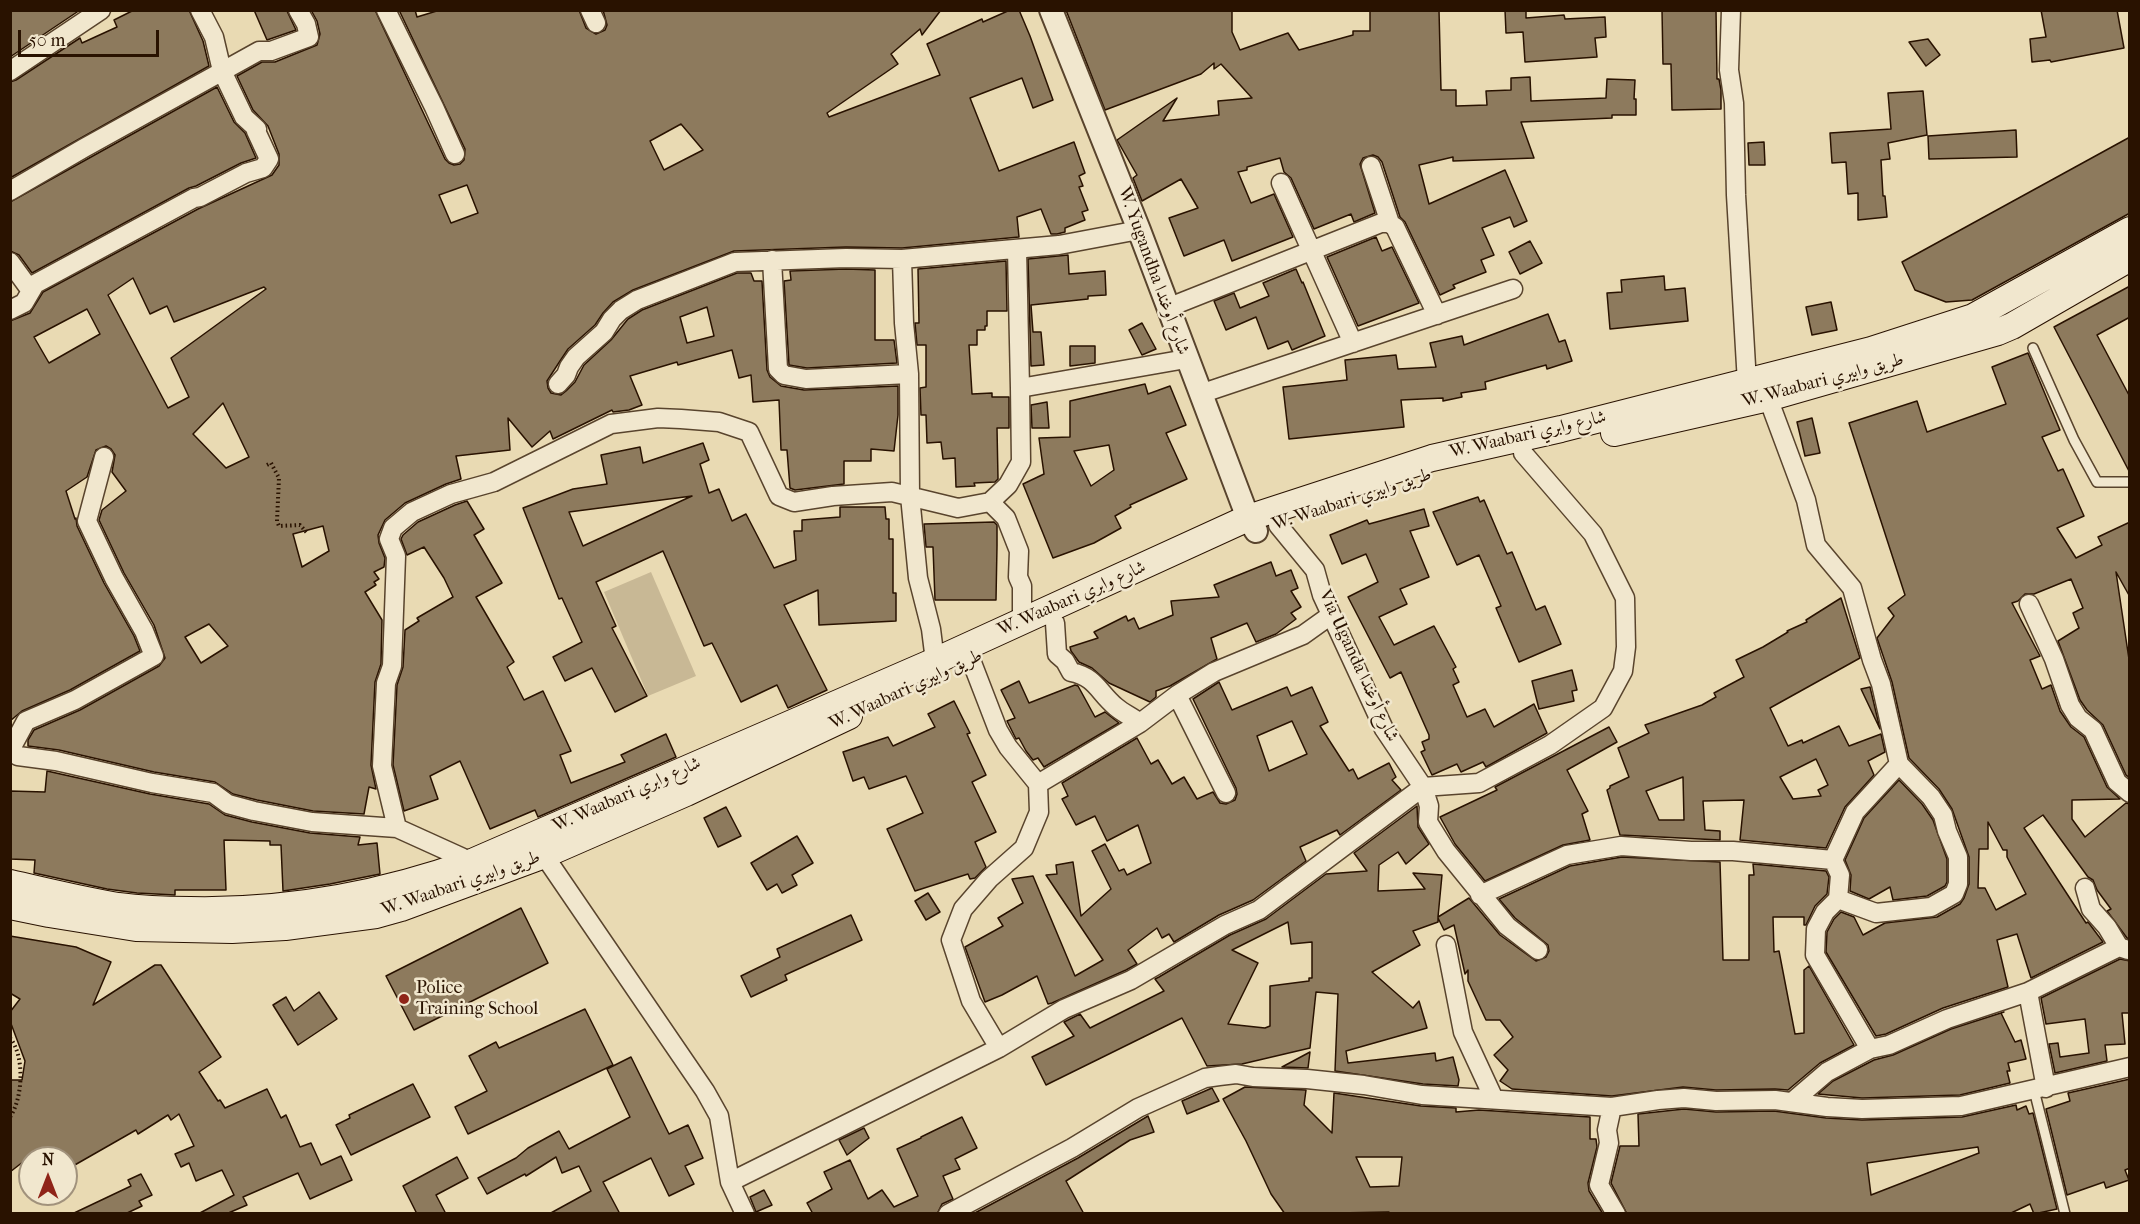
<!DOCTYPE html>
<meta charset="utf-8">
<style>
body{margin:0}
#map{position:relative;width:2140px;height:1224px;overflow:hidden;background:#e9dab3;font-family:"IM FELL French Canon",serif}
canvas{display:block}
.frame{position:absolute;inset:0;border:12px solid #291200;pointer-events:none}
.north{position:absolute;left:18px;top:1146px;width:60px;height:60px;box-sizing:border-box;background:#f1e7ce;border:2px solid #a1927c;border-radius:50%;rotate:0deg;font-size:16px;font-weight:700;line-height:24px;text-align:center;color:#291200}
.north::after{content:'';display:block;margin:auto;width:21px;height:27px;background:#8f2418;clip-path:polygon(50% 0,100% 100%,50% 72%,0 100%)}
.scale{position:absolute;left:18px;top:30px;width:141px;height:27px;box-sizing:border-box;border:3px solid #291200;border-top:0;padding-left:8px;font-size:18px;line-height:21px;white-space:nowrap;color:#291200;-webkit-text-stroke:4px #f1e7ce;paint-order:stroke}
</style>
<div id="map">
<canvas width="2140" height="1224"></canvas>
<div class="frame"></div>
<div class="north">N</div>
<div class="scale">50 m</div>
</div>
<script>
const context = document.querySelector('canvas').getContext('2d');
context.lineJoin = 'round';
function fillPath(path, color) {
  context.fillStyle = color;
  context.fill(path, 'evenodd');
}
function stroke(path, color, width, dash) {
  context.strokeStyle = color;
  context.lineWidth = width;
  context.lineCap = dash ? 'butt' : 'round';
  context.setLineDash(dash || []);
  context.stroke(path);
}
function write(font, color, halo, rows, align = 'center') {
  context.font = font + ' "IM FELL French Canon",Amiri,serif';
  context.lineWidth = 5;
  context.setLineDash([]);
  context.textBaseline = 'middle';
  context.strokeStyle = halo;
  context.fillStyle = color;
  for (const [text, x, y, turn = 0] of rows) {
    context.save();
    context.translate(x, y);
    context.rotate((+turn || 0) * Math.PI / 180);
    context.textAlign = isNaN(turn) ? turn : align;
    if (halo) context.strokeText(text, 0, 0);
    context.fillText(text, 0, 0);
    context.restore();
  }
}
fillPath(new Path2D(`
 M651 572 696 676 648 696 604 592Z`), '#c8b895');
const building = new Path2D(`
 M10 10H80L10 57Z
 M134 10H189L203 41 209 66 10 178V82L16 80 80 38 82 43 117 27 114 20Z
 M254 10 287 11 296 30 267 40Z
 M311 10H375L445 159 449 163 454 165 460 164 464 160 465 149 399 10H415L417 17 440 10H579L586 28 596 34 605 30 607 25 603 10H941L922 35 920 29 891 54 898 64 827 113 829 117 940 75 927 44 982 19 983 22 1010 10H1019L1030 36 1053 100 1033 108 1022 78 970 98 999 171 1074 142 1085 173 1079 176 1083 186 1079 187 1088 210 1082 212 1085 220 1065 228V232L1057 234H1051L1041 209 1017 217 1019 237 902 248 846 247 734 251 633 290 613 302 603 313 595 325 568 349 560 361 547 381 548 388 551 393 561 395 566 391 575 382 584 365 611 340 628 319 642 310 737 273H751L754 281H762L767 370 770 377 781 386 804 390 898 386V415L894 451 871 449V461H844V484L795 490 790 488 787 450H781L779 400 753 402 751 375 739 378 732 350 678 365 677 362 630 376 642 405 629 410 613 412 612 410 553 439 550 431 532 447 508 418 510 450 456 456 461 479 446 484 405 503 385 520 378 535 379 543 385 558 384 567 374 572 379 579 374 582 376 585 365 592 382 620 381 664 375 682 371 765 376 789 369 787 364 814 313 811 257 800 233 794 215 782 154 772 59 750 28 746V740L34 730 80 710 159 666 165 658 154 625 124 573 99 520 102 510 126 491 112 472 115 455 111 449 106 446 96 450 87 477 66 491 75 519 76 518 77 526 104 583 134 636 140 651 70 690 22 711 10 721V321L30 313 43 292 198 209 272 175 279 165V154L268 126 253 110 237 76 262 62H275L317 45 320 34 317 21ZM681 124 703 150 664 170 650 141ZM467 185 478 213 451 223 439 195ZM133 278 150 314 167 306 174 322 264 287 266 289 171 358 189 397 168 408 108 295ZM707 307 714 336 687 343 680 317ZM87 309 100 334 49 363 34 337ZM223 403 249 457 226 468 193 434ZM323 526 329 551 302 567 293 534ZM209 624 228 646 201 663 185 637Z
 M1066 10H1232V32L1240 50 1288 33 1299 50 1353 35V31H1370V10H1439L1441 90H1456V106L1487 105 1486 91 1511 90V78L1530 77 1531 101 1606 98 1607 79 1635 80 1634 99H1636V115H1612V118L1521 122 1534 158 1453 161V157L1419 165 1429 204 1505 170 1527 221 1514 227 1510 217 1482 228 1494 255 1481 260 1486 272 1453 285 1455 288 1440 295 1405 222 1400 217 1382 162 1378 157 1373 155 1363 158 1360 164 1375 213 1354 222 1351 214 1314 229 1291 178 1284 172 1280 158 1247 167V170L1238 172 1251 203 1274 194 1293 237 1232 261 1224 240 1184 256 1169 218 1198 208 1181 179 1142 201 1133 178 1137 175 1117 140 1177 98 1163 121 1219 115 1218 101 1252 98 1221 64 1214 69V63L1201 74 1105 110Z
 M1505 10H1526V18L1564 15 1565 19 1605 17 1606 37 1595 38 1597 57 1525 62 1523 32 1506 33Z
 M1662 10H1716L1717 79H1719L1721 90V109L1672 110 1671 64H1663Z
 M2041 10H2117L2124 48 2051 62 2050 60 2032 62 2030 39 2046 37Z
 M1928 39 1940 55 1926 66 1909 42Z
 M217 87 234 122 245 133 256 158 241 163 196 186 189 188 32 273 19 255 10 251V202Z
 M1923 91 1927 135 1888 143 1890 159 1881 160 1883 196H1885L1887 217 1858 220V193L1848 194 1846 162 1832 163 1830 133 1891 129 1888 93Z
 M2016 130 2017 157 1929 159 1928 136Z
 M2130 137V213L1972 300 1946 302 1915 290 1902 262Z
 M1764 142 1765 165H1749L1748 143Z
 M1376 237 1382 251 1392 247 1419 303 1358 326 1327 257Z
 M1530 241 1542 263 1520 274 1509 252Z
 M1068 255 1069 274 1105 271 1106 295 1088 296V299L1031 305 1033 332H1041L1044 365 1031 366 1028 259Z
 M1006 261 1007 311H987V326H985V330H977V345H969L972 394 992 393V397H1009V428H997L998 479 995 482 974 483 975 486 956 487 955 458 943 459 941 442 927 443 926 415H921L920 388 926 387V345H917L915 323H919L918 269Z
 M846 269 875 270V340H894L897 363 807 368 789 365 784 281 791 280 790 271Z
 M1296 269 1302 283 1303 282 1325 336 1292 350 1288 341 1268 349 1256 317 1226 330 1214 301 1234 293 1240 308 1269 296 1263 283Z
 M1664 276 1665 290 1685 288 1688 321 1610 329 1607 293 1622 292 1621 280Z
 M2130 286V317L2097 335 2130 397V473L2054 327Z
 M1831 302 1837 330 1812 335 1806 307Z
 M1548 314 1559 342 1565 340 1572 361 1547 369 1546 365 1485 382 1486 389 1461 393 1462 397 1443 401V398L1401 400 1404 427 1289 439 1283 387 1347 380 1345 360 1396 355 1398 369 1436 367 1430 343 1462 336 1464 345Z
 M1142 323 1156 349 1142 355 1129 330Z
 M1070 346H1095V363L1070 366Z
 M2028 353 2060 430 2042 437 2058 471 2063 469 2084 516 2057 528 2076 558 2102 545 2098 537 2130 522V597L2116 572 2130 666V778L2126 775 2103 725 2087 710 2080 700 2058 641 2079 628 2073 613 2083 608 2071 579 2034 594H2025L2018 601 2012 603 2040 656 2030 660 2042 689 2051 685 2060 711 2071 727 2084 737 2107 787 2120 799 2072 800V819L2085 837 2126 803 2130 804V939L2127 938 2107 911 2111 909 2097 890 2093 880 2088 877 2043 815 2024 828 2086 923 2088 922 2103 942 2031 978 2017 934 1997 940 2008 987 1943 1008 1886 1034 1876 1036 1826 952 1827 932 1834 919 1841 912 1854 917 1863 935 1885 923 1937 917 1960 904 1964 898 1969 884V857L1952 809 1939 789 1909 758 1892 682 1877 638 1894 616 1888 608 1905 595 1849 423 1917 401 1927 432 2006 404 1992 367ZM1988 822 2003 850H2007V857L2026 894 1996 910 1985 888H1978L1979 849H1988Z
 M1145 384 1148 394 1170 386 1186 425 1166 433 1187 479 1130 505 1131 507 1115 516 1121 528 1094 543 1053 558 1023 484 1044 474 1039 438 1070 437V401ZM1109 445 1114 470 1091 486 1074 451Z
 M1047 402 1049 428H1032L1031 405Z
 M1812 418 1820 453 1805 456 1797 422Z
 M703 443 709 460 700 464 709 493 719 489 732 521 746 514 774 568 796 560 794 531H802V520L840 517V507H885L886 519H889V539H893V593H896V621L819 625 818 590 784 605 827 690 788 708 777 685 741 702 712 643 704 646 663 551 596 582 616 626 612 628 647 696 615 712 592 668 565 681 553 657 582 642 562 598 559 599 523 508 573 489 607 484 601 455 640 447 643 463ZM692 496 583 546 569 512Z
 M1478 497 1480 502 1484 500 1507 554 1512 552 1536 610 1545 606 1561 644 1519 662 1496 608 1501 606 1479 555 1457 565 1433 512Z
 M467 501 484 529 474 535 502 583 476 597 514 662 507 667 524 700 543 691 571 751 560 755 571 783 625 762 621 755 666 734 676 757 538 817 535 810 490 829 460 761 430 776 438 799 404 811 393 765 397 685 403 667 405 630 419 621 417 618 453 597 444 578 424 547 407 555 401 539 403 535 418 522 455 505Z
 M1424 509 1429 526 1410 531 1429 577 1400 589 1407 604 1379 617 1394 645 1434 626 1456 667 1453 669 1459 682 1453 685 1467 717 1485 709 1494 727 1534 704 1547 733 1486 767 1483 762 1461 772 1457 764 1432 775 1421 752 1425 750 1422 742 1429 739V735L1401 672 1390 678 1348 597 1378 582 1366 554 1342 564 1330 535 1367 520 1369 524Z
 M994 522 997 525V546L996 600H935L933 547H926L924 524Z
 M1271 562 1276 576 1291 570 1298 588 1291 591 1301 607 1291 613 1296 619 1276 634 1256 642 1247 623 1211 638 1217 659 1170 686 1156 691V697L1150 702 1109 683 1092 668 1079 662 1071 651 1070 647 1098 638 1094 632 1126 616 1128 621 1134 618 1139 629 1173 615 1171 601 1219 597 1214 585Z
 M1841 598 1860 658 1770 708 1788 746 1802 740 1803 743 1839 726 1849 746 1881 734 1885 752 1868 761 1874 775 1845 807 1826 848 1740 840 1744 800 1703 801 1705 830 1720 831V840L1620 835 1607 790 1610 788V786L1629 777 1618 748 1649 733 1645 725 1702 705 1716 697 1714 693 1744 677 1736 660 1763 647 1788 632 1787 631 1807 622 1806 620ZM1816 759 1828 785 1818 790 1821 796 1793 799 1780 777ZM1683 777 1684 820H1659L1646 791Z
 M1572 670 1577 690 1572 691 1574 701 1539 709 1532 681Z
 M1019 681 1029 703 1075 685 1078 686 1095 717 1105 712 1119 723 1044 767 1038 758 1033 760 1026 751 1019 738 1016 739 1007 721 1015 718 1001 690Z
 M1219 682 1232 710 1287 687 1291 696 1312 687 1328 722 1320 726 1349 771 1353 769 1358 779 1389 763 1396 777 1392 780 1401 790 1340 835 1337 830 1300 847 1306 861 1253 900 1219 915 1174 942 1169 934 1162 938 1157 928 1128 950 1137 964 1126 970 1052 1003 1048 1004 1037 976 1002 995 985 1002 965 947 1003 926 998 918 1023 903 1012 879 1033 876 1075 976 1103 960 1046 875 1057 874 1056 865 1073 862 1081 916 1111 889 1092 851 1105 844 1119 871 1124 869 1127 875 1151 863 1138 825 1107 841 1095 816 1076 825 1062 799 1068 796 1062 783 1137 738 1151 764 1158 760 1172 784 1184 777 1197 799 1213 792 1220 803 1226 804 1235 800 1237 794 1236 788 1193 699ZM1292 721 1307 754 1269 771 1257 736Z
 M1870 687 1880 729 1861 689Z
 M954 701 970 733 967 734 986 775 972 782 996 832 975 842 986 867 975 878 970 879 968 874 915 891 887 829 923 813 906 776 869 789 864 777 853 781 843 752 888 737 893 746 935 727 928 714Z
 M1609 727 1617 742 1567 770 1588 811 1582 814 1590 840 1563 845 1485 881 1455 844 1440 817 1497 790 1495 787Z
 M47 771 150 794 209 804 225 815 252 822 310 833 360 837 358 845 377 843 380 874 330 884 283 891 281 845H270V841L224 840 226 890H175V895L137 893 107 889 34 873 35 860 10 859V791L45 792Z
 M1899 780 1922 804 1933 820 1947 859V882L1945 886 1927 896 1893 900 1890 887 1869 899 1850 891 1851 875 1845 860 1864 818Z
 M1417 806 1418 827 1429 844 1406 864 1398 852 1379 865 1378 891 1425 889 1413 873 1442 875 1438 917 1469 898 1500 935 1536 961 1546 957 1549 951 1548 945 1515 918 1499 899 1570 866 1622 857 1720 862 1723 960H1749V875H1754L1753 864 1826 871 1829 877 1827 894 1815 906 1806 925H1804V917H1773L1774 952 1779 951 1795 1034 1804 1033V970L1809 966 1854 1045 1820 1063 1788 1090 1775 1089 1716 1090 1683 1087 1612 1096 1512 1089 1500 1081 1508 1070 1494 1055 1513 1037 1500 1020H1486L1468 981V970L1465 974 1454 925 1444 930 1438 918V922L1413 931 1420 945 1372 972 1413 1008 1419 1001 1427 1028 1346 1051 1348 1063 1435 1053 1436 1061 1453 1057 1459 1080 1458 1086 1423 1084 1335 1071 1338 994 1316 992 1310 1048 1242 1064 1207 1066 1182 1018 1046 1085 1032 1057 1074 1036 1064 1022 1080 1014 1090 1028 1164 991 1155 979 1159 977 1230 935 1266 919 1326 874 1367 871 1354 853ZM1288 922 1291 944 1312 942V978H1309V981L1270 986V1026L1265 1028 1228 1024 1258 963 1232 950Z
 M726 807 741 836 718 847 704 818Z
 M797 836 813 863 792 875 797 885 782 893 777 884 767 890 751 863Z
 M928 893 940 912 926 920 915 901Z
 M521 908 548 963 414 1030 386 976Z
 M851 915 862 940 785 975 787 980 751 997 741 976 780 957 777 949Z
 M10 936 76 947 111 962 93 1005 155 965H161L221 1057 199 1072 218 1101 220 1100 225 1108 267 1089 281 1118 286 1115 300 1147 311 1143 321 1165 341 1156 352 1180 310 1199 298 1173 243 1197 247 1205 226 1214H198L234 1195 222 1170 196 1181 189 1163 181 1167 175 1154 194 1146 179 1114 171 1120 168 1115 138 1134 136 1130 66 1170V1158H28L10 1172V1080H22L25 1061 10 1021V1012L20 999 10 993Z
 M2120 959 2130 961V1013H2122L2125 1044 2105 1045 2107 1061 2055 1073 2049 1044 2058 1043 2060 1057 2089 1053 2085 1019 2046 1024 2041 998Z
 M319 992 337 1019 298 1045 273 1005 286 997 294 1011Z
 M585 1009 613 1065 468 1134 455 1107 487 1091 469 1056 496 1042 499 1048Z
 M2004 1012 2001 1013 2015 1042 2021 1040 2026 1059 2008 1063 2010 1071H2007L2010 1083 1960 1095 1862 1098 1818 1094 1833 1081 1874 1060 1893 1055 1951 1029Z
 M1310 1052 1308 1068 1282 1067Z
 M631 1057 669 1134 688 1125 703 1158 685 1166 694 1184 669 1196 651 1158 603 1182 620 1214H549L591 1191 579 1166 562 1173 556 1157 526 1176 525 1174 487 1194 478 1178 516 1158 528 1148 559 1131 569 1149 630 1117 607 1069Z
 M2130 1079V1168L2125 1170 2129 1180 2106 1188 2104 1182 2067 1195 2046 1109 2070 1101 2068 1093Z
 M413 1084 430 1117 351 1155 336 1125 350 1118 349 1115Z
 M1245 1087 1306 1090 1304 1105 1332 1133 1334 1093 1421 1106 1456 1108V1112L1479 1110 1590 1117V1139H1596L1597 1147 1588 1183 1589 1191 1603 1214H1390L1389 1212 1285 1214 1271 1194 1246 1141 1223 1099ZM1356 1157H1402L1399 1186 1370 1187Z
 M1212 1088 1219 1101 1187 1114 1182 1101Z
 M2016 1105 2017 1110 2026 1106 2029 1114 2033 1113 2057 1209 2034 1214 2030 1204 2009 1214H1627L1611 1183 1620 1146H1639L1638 1114 1684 1109 1716 1112 1774 1111 1826 1118 1862 1120 1962 1117ZM1978 1147 1979 1153 1871 1195 1867 1163Z
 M1148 1116 1154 1132 1130 1140 1066 1181 1084 1214H973L1078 1158Z
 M962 1117 977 1148 955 1159 960 1169 943 1176 953 1199 942 1204 937 1214H813L807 1203 832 1189 824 1172 850 1160 868 1199 882 1190 894 1207 918 1196 897 1149 921 1138V1137Z
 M864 1128 869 1138 847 1155 839 1140Z
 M457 1157 468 1178 436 1195 446 1214H417L403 1186Z
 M141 1174 152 1195 139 1201 142 1206 125 1214H72L131 1186 128 1180Z
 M764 1190 772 1205 756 1212 750 1197Z`);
fillPath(building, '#8d7a5d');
stroke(building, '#291200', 1.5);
const service = new Path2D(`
 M2033 348 2074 440 2097 482H2130
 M2034 1090 2065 1214`);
const minor = new Path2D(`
 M386 10 434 107 455 154
 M590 10 596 23
 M1731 10 1729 70 1734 103 1736 195 1747 383
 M10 71 101 10
 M1371 166 1390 223
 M1281 183 1353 343
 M10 191 84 148 259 51H271L309 37 306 24 298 10
 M1017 249 1020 388
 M902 259 904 323 909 374 910 496 918 578 931 629 935 661
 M772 260 778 369 784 375 806 379 909 374
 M10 262 31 291 35 284 194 198 200 197 246 173 263 168 269 159 256 131 257 129 244 117 222 71 214 37 200 10
 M1167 308 1381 223H1389L1395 227 1437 315
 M10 310 24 303 31 291
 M558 384 566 375 569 367 576 357 604 332 612 319 621 310 637 300 735 262 846 258 902 259 1059 245 1139 230
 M1200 394 1513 289
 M1768 398 1806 500 1816 545 1852 588 1872 660 1881 684 1899 764 1855 812 1833 860
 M990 502 1006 518 1019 551 1018 577 1022 586V622
 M1278 525 1315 570 1322 595 1384 729 1423 787 1479 783 1550 745 1603 708 1623 671 1626 647 1625 598 1593 534 1523 453
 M2029 604 2054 659 2070 705 2078 718 2093 730 2117 782 2130 793
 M1055 623 1057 654 1065 661 1071 672C1096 677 1098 692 1116 707 1123 713 1132 717 1140 723L1177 695 1214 672 1303 635 1331 615
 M971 660 998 730 1008 747 1038 784 1039 812 1024 848 989 879 963 909 951 940 971 1001 999 1048
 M1177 695 1226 793
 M10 744 13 745 26 721 75 700 154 656 144 631 114 578 87 521 104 457
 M10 751 18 756 56 761 152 783 213 793 228 804 254 811 312 822 397 828 472 862
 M1038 784 1140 723
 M397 828 382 766 386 683 392 666 396 556 389 539 393 528 412 512 451 494 494 482 611 424 658 418 681 419 719 422 749 432 779 496 794 502 833 496 892 492 958 508 990 502 1008 485 1021 462 1020 388 1186 359
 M537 845 705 1091 719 1116 730 1182 745 1214
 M2085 888 2091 909 2107 927 2119 947 2128 950
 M1480 895 1567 855 1621 846 1691 851H1733L1833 860 1840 875 1838 899 1825 912 1816 929 1815 955 1870 1049
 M1838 899 1876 913 1931 907 1954 894 1958 884V857L1947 831 1943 815 1931 797 1899 764
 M1446 945 1463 1032 1494 1099
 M2028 992 2046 1088
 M1792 1102 1827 1072 1870 1049 1889 1045 1947 1019 2028 992 2119 947
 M1612 1107 1607 1130 1609 1143 1599 1185 1616 1214
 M730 1182 999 1048 1064 1009 1131 980 1225 925 1259 910 1423 787 1429 806 1428 822 1446 851 1507 926 1538 950
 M948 1214 1072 1148 1138 1108 1205 1078 1219 1076 1236 1074 1253 1077 1307 1079 1364 1085 1422 1095 1612 1107 1658 1100 1684 1098 1716 1101 1775 1100 1827 1107 1862 1109 1961 1106 2130 1067`);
const tertiary = new Path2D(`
 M1051 10 1139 230 1248 518 1256 531`);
const secondary = new Path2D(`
 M1614 433 1768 398 1998 332 2012 326 2130 258
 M10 883C46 891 82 900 118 906 141 909 166 910 190 910 287 912 380 895 472 862L935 661 1248 518 1432 458 1561 429 1871 350 1973 317 2130 230
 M10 906 49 914 136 928 232 930 285 927 376 915 401 908 544 855 686 793 849 716`);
stroke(service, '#59442d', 12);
stroke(minor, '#59442d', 21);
stroke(tertiary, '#59442d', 26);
stroke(secondary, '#291200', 28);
stroke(new Path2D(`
 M267 465 271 463 279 478 277 521 279 526 300 525 308 534
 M10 999V1001
 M10 1038C25 1056 23 1098 10 1117`), '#291200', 4, [1.5, 3]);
stroke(service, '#f1e7ce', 9);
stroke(minor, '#f1e7ce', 18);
stroke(tertiary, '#f1e7ce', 22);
stroke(secondary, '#f1e7ce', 26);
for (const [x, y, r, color] of [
 [404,999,6,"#8f2418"]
]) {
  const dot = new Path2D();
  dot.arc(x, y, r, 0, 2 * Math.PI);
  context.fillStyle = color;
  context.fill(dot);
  stroke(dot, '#f1e7ce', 2);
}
write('18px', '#291200', '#f1e7ce', [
 ["W. Yugandha شارع أوغندا",1153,271,70],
 ["W. Waabari طريق وابيري",1823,381,-15],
 ["W. Waabari شارع وابري",1528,435,-13],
 ["W. Waabari طريق وابيري",1352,500,-18],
 ["W. Waabari شارع وابري",1072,599,-24],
 ["Via Uganda شارع أوغندا",1358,666,65],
 ["W. Waabari طريق وابيري",906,690,-25],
 ["W. Waabari شارع وابري",627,795,-24],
 ["W. Waabari طريق وابيري",461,884,-19]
]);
write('18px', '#291200', '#f1e7ce', [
 ["Police",416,989],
 ["Training School",416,1010]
], 'left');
</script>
